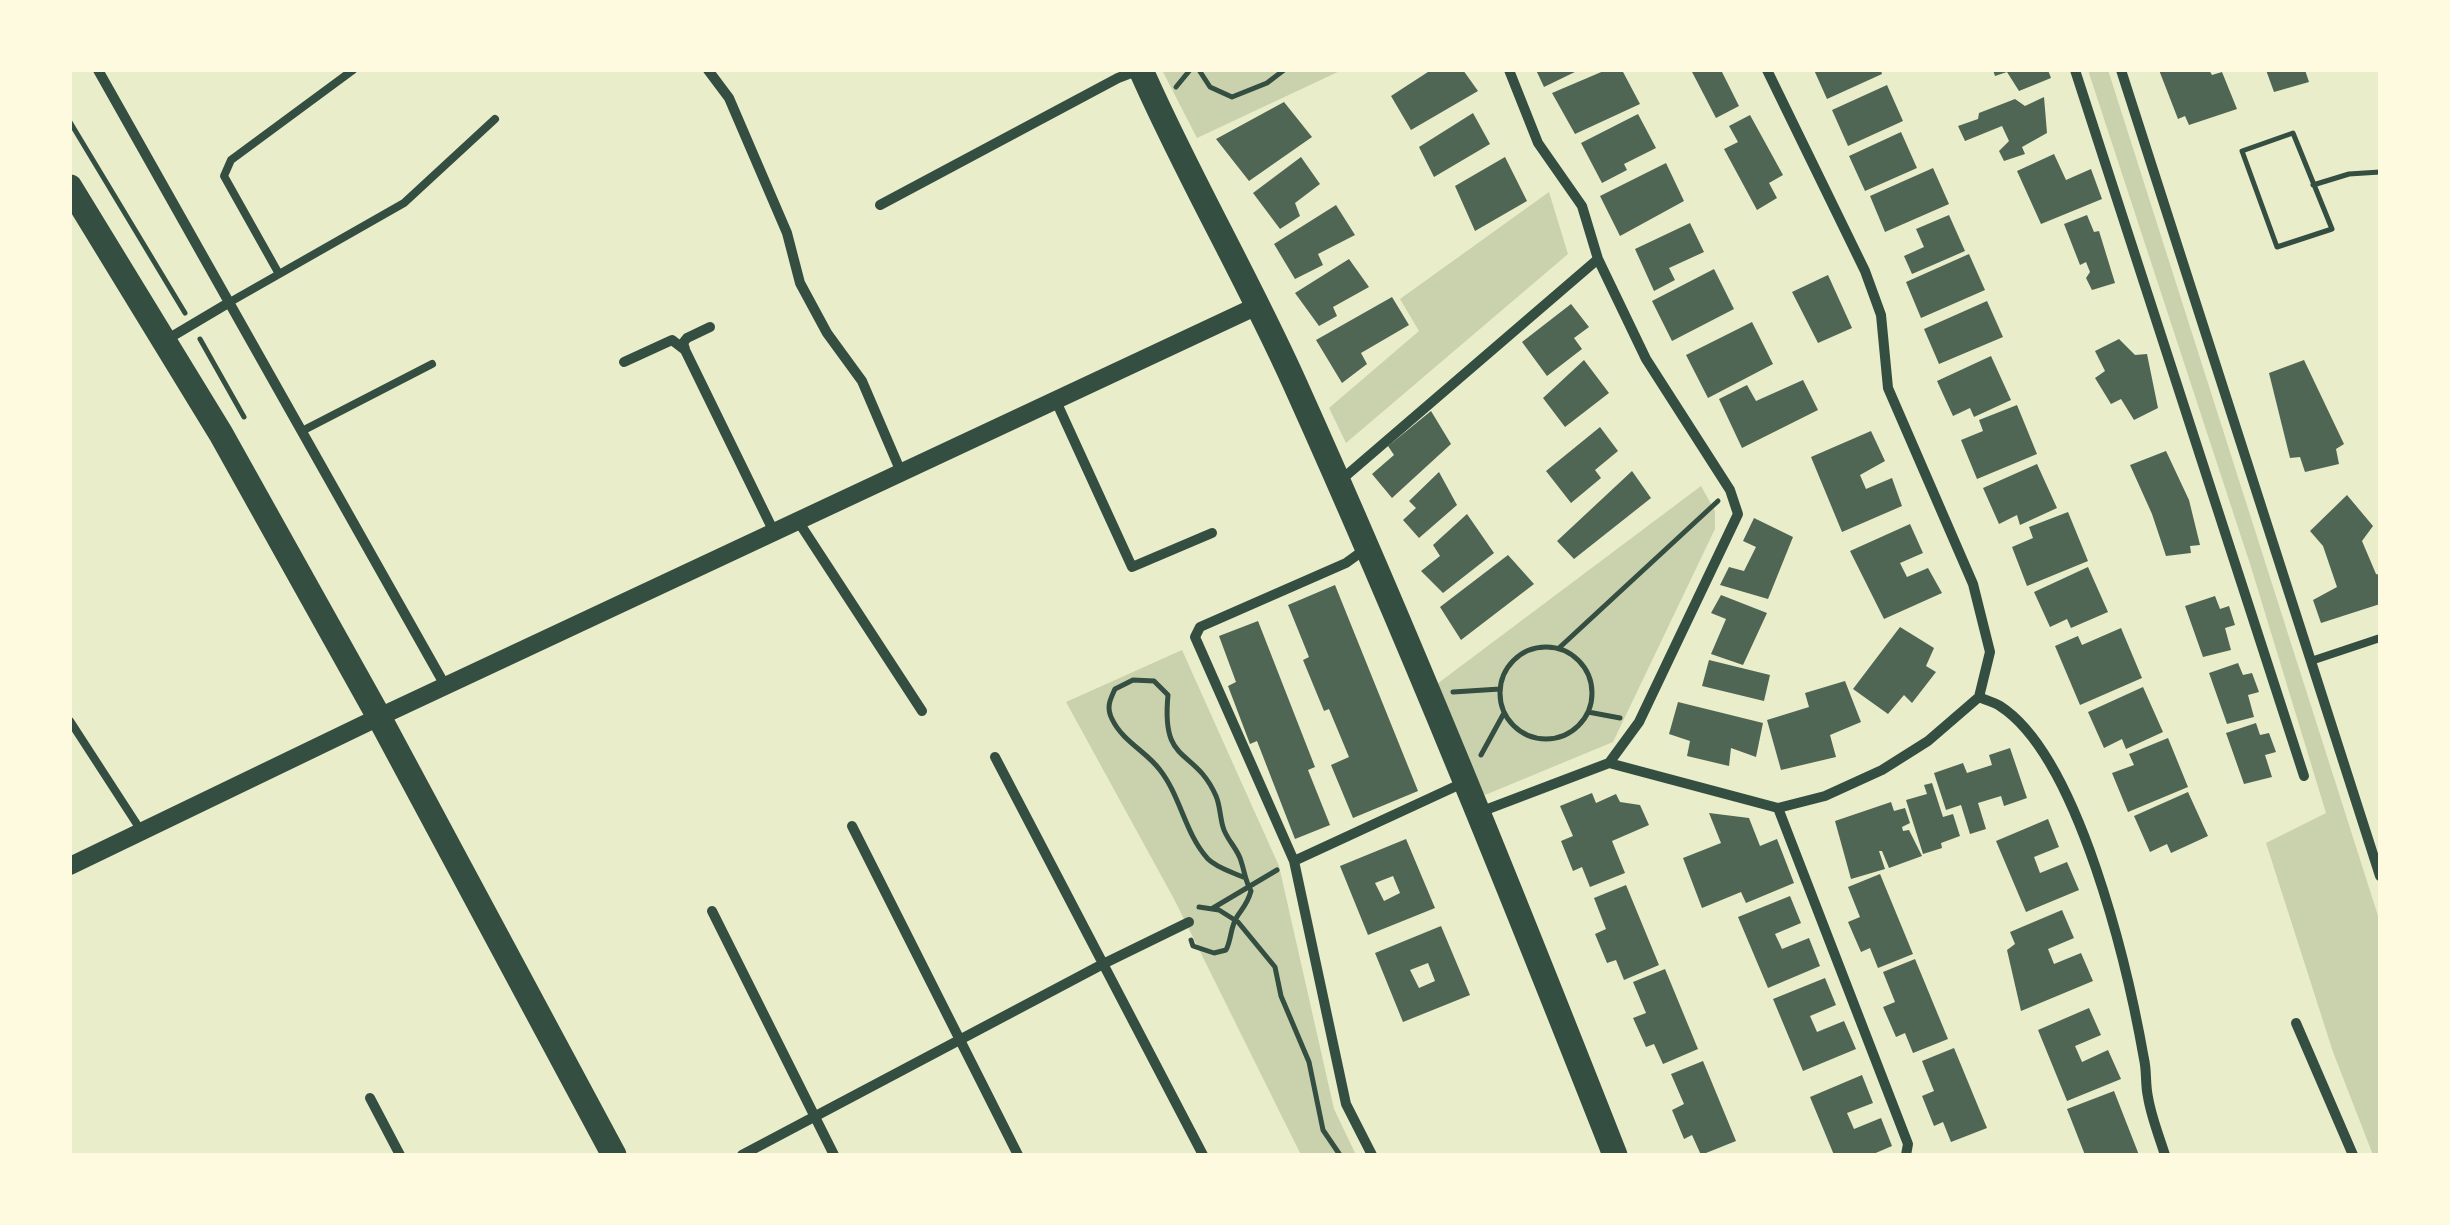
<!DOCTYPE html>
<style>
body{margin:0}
#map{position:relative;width:2450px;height:1225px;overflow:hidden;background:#e9edc9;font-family:Ubuntu,sans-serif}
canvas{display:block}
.frame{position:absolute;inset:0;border:72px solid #fefae0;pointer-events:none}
</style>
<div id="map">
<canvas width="2450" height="1225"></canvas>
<div class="frame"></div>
</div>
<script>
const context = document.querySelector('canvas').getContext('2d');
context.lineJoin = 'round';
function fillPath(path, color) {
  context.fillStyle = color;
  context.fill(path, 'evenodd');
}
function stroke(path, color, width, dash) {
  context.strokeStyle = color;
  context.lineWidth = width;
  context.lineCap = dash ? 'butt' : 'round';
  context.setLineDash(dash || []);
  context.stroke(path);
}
fillPath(new Path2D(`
 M1162 70H1342L1197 138Z
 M2088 70H2108L2380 922V1155H2373L2333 1052 2266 843 2326 813 2251 567Z
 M1549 192 1568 254 1346 443 1329 408 1419 331 1400 299Z
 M1701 486 1715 511V529L1613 742 1485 795 1481 790 1437 684Z
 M1182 650 1279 866 1334 1109 1356 1155H1301L1174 899 1066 702Z`), '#cad2ad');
fillPath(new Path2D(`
 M1431 70H1463L1478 91 1411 130 1391 96Z
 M1536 70H1579L1544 87Z
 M1606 70H1622L1640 104 1575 134 1552 93Z
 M1691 70H1721L1739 106 1716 118Z
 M1814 70H1881L1882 74 1827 99Z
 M1993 70H2048L2051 78 2019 91 2007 72 1995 76Z
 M2159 70H2209L2212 75 2222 72 2237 109 2189 125 2185 116 2178 119Z
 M2266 70H2305L2309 82 2274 92Z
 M1887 85 1903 121 1848 146 1832 110Z
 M2044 97 2047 133 2022 147 2025 154 2004 161 1999 151 2009 141 2002 126 1965 141 1958 126 1978 119 1979 113 2015 99 2025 106Z
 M1284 102 1312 137 1249 181 1216 139Z
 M1473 113 1490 144 1434 177 1419 147Z
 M1638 114 1656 148 1624 164 1627 170 1602 183 1581 143Z
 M1750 115 1783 175 1769 183 1777 198 1757 210 1724 149 1738 142 1729 126Z
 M1901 132 1917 168 1865 191 1849 156Z
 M2054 154 2066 180 2091 169 2102 199 2041 224 2017 171Z
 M1301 157 1320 184 1295 203 1300 216 1280 229 1253 193Z
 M1505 157 1527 201 1475 231 1455 186Z
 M1666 163 1684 201 1620 236 1600 196Z
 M1933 168 1949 204 1885 232 1870 196Z
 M1336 205 1355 235 1318 254 1323 265 1295 279 1274 244Z
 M1949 215 1965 251 1912 274 1904 256 1924 247 1916 229Z
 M2087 215 2094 232 2099 231 2115 283 2092 290 2086 278 2090 272 2086 262 2080 265 2064 224Z
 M1690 223 1704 252 1669 268 1675 280 1654 291 1635 249Z
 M1969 254 1985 290 1921 318 1906 282Z
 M1349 259 1369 287 1333 307 1337 316 1319 326 1295 293Z
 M1714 269 1734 309 1672 341 1652 301Z
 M1828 275 1852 328 1818 343 1792 292Z
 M1392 297 1409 325 1361 353 1367 364 1342 383 1316 340Z
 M1987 301 2003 337 1939 364 1924 329Z
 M1571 304 1589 327 1574 338 1582 349 1547 376 1522 342Z
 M1752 322 1773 364 1708 398 1686 355Z
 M2119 339 2135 355 2147 354 2158 408 2134 420 2121 399 2111 404 2095 378 2105 371 2095 351Z
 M1991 356 2011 400 1974 417 1970 408 1953 416 1937 381Z
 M1584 360 1609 393 1565 427 1543 398Z
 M2304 360 2344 444 2336 449 2339 464 2305 472 2300 457 2290 458 2269 373Z
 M1803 380 1818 410 1742 448 1719 399 1747 385 1756 401Z
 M2017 405 2037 454 1977 479 1961 440 1983 431 1979 420Z
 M1431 411 1451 444 1392 498 1372 474 1394 455 1388 446Z
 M1600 427 1618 451 1595 470 1601 478 1571 503 1546 471Z
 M1871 431 1885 461 1860 475 1866 489 1892 478 1902 506 1842 532 1811 457Z
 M2166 451 2189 500 2200 545 2190 546 2191 553 2166 556 2152 514 2130 465Z
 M2037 464 2057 508 2020 525 2017 515 1999 524 1983 488Z
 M1632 471 1651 498 1574 559 1557 541Z
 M1439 472 1457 505 1419 538 1403 520 1416 508 1409 501Z
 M2347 495 2373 526 2362 541 2376 574 2380 575V604L2321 623 2313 600 2337 587 2323 546 2310 531Z
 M2068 512 2088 561 2027 586 2012 547 2033 538 2029 527Z
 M1467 514 1494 553 1443 593 1421 571 1440 556 1433 545Z
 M1754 518 1793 537 1768 599 1720 585 1729 567 1744 571 1756 547 1743 541Z
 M1910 524 1923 553 1900 563 1907 577 1928 568 1942 593 1884 619 1850 551Z
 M1508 555 1534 584 1461 640 1440 607Z
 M2088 567 2108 612 2071 628 2067 619 2050 627 2034 592Z
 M1335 585 1418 791 1353 818 1331 765 1349 757 1329 709 1324 711 1303 660 1309 657 1288 605Z
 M1721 595 1767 613 1743 665 1711 654 1726 619 1711 613Z
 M2215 596 2220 609 2229 606 2235 625 2225 628 2231 650 2203 657 2185 606Z
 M1258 621 1315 767 1308 770 1330 825 1295 839 1257 741 1250 744 1228 686 1236 682 1219 636Z
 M1900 627 1934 648 1926 666 1936 672 1912 703 1904 695 1888 714 1853 689Z
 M2121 628 2142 678 2080 705 2055 646 2078 636 2082 645Z
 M1709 660 1770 675 1764 701 1702 686Z
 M2238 663 2243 675 2252 673 2259 692 2248 695 2254 717 2227 724 2209 673Z
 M1845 681 1861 722 1830 735 1836 757 1781 770 1767 720 1809 707 1805 693Z
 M2143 687 2163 732 2126 749 2122 739 2104 748 2088 712Z
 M1678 702 1763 723 1756 757 1731 748 1729 766 1687 756 1690 741 1669 734Z
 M2256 723 2260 735 2269 733 2276 752 2265 755 2272 777 2244 784 2226 733Z
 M2168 738 2188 787 2128 812 2112 773 2134 765 2129 754Z
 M2010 748 2027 798 2004 806 2001 796 1978 803 1986 829 1970 834 1961 805 1946 810 1934 773 1963 763 1967 773 1992 765 1989 755Z
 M1932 783 1943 817 1953 814 1960 836 1941 843 1942 848 1923 854 1906 800 1927 794 1924 785Z
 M2188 792 2208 836 2171 853 2167 844 2150 852 2134 816Z
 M1592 793 1596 803 1616 794 1620 802 1640 805 1649 825 1612 841 1625 873 1590 887 1582 867 1573 871 1561 841 1573 836 1560 806Z
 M1891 802 1894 811 1905 808 1910 823 1902 827 1903 831 1909 830 1922 856 1889 868 1882 851H1879L1885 869 1851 879 1835 821Z
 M1709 813 1749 818 1760 846 1777 839 1794 883 1746 903 1741 892 1702 908 1683 858 1721 843Z
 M2048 819 2059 847 2034 857 2040 873 2067 862 2079 890 2026 912 1996 841Z
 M1406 839 1435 908 1368 935 1340 866ZM1393 876 1400 893 1384 901 1375 883Z
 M1880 874 1913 954 1878 968 1870 948 1861 952 1848 922 1860 917 1848 887Z
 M1626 885 1659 965 1624 980 1616 960 1607 963 1595 934 1606 929 1594 898Z
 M1790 896 1801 923 1775 934 1782 949 1809 938 1820 966 1768 988 1738 917Z
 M2062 910 2074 938 2048 949 2054 964 2081 953 2093 981 2021 1011 2007 950 2015 944 2010 932Z
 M1441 926 1470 995 1403 1022 1375 953ZM1428 963 1435 981 1419 988 1410 970Z
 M1915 959 1948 1039 1913 1053 1905 1033 1896 1037 1883 1007 1895 1002 1883 972Z
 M1665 969 1698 1049 1663 1064 1654 1044 1646 1047 1633 1018 1646 1013 1633 982Z
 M1825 978 1836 1005 1810 1016 1817 1032 1844 1021 1856 1049 1803 1071 1773 999Z
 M2089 1008 2101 1035 2075 1046 2082 1062 2108 1050 2121 1079 2067 1101 2038 1030Z
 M1954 1048 1987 1128 1951 1142 1943 1122 1934 1126 1922 1096 1934 1091 1922 1061Z
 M1703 1061 1736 1141 1701 1155 1692 1135 1684 1139 1672 1110 1684 1104 1671 1074Z
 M1862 1075 1873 1103 1847 1113 1854 1129 1881 1118 1892 1146 1871 1155H1834L1810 1097Z
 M2114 1091 2139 1155H2085L2067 1109Z`), '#4f6655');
stroke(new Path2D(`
 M1199 70 1210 87 1232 97 1267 83 1284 70
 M1176 87 1190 70
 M70 122 185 313
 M2293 133 2332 229 2277 247 2242 151Z
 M2313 185 2349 174 2380 172
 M200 339 244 417
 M1500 693a46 46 0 1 1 92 0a46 46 0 1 1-92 0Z
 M1559 648 1718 501
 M1453 692 1500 689
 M1588 712 1620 718
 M1481 755 1504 713
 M1199 907 1219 910 1238 922 1275 967 1281 996 1309 1062 1323 1130 1340 1155
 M1213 908 1277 870
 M1191 940 1193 946 1214 953 1226 950C1231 940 1230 933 1234 923 1238 911 1246 909 1251 891 1245 880 1245 873 1241 861 1238 849 1226 839 1223 827 1220 817 1220 805 1216 796 1194 746 1161 767 1168 695L1154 681 1133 680 1115 689C1110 700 1106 707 1112 719 1123 742 1146 751 1160 770 1181 797 1185 834 1208 859 1217 868 1232 872 1243 877`), '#344e41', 5);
stroke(new Path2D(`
 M279 274 224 176 231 160 353 70
 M230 302 404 203 495 119
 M302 431 432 364
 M2311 661 2380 638
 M70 721 142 832`), '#344e41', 8);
stroke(new Path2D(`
 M98 70 446 687
 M708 70 729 98 787 233 800 283 827 333 862 381 901 472
 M1509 70 1538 143 1582 206 1598 259 1646 359 1730 490 1738 514 1639 722 1609 763
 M1767 70 1865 271 1881 315 1888 388 1973 584 1990 652 1979 697C1985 700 1994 702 2000 706 2079 757 2128 968 2144 1059 2147 1071 2145 1084 2148 1097 2151 1116 2159 1136 2165 1155
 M2075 70 2304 776
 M2121 70 2380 876
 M880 205 1118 78 1139 70
 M166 340 230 302
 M685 349 683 343 687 338 710 327
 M624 362 672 340 685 350 774 532
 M1055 399 1132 567 1212 533
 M1341 480 1598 259
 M798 521 922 711
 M1364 550 1346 563 1200 627 1195 637 1294 861 1346 1104 1372 1155
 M995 757 1203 1155
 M1778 808 1908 1144 1906 1155
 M1480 812 1609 763 1778 808 1825 796 1882 770 1928 741 1979 697
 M852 826 1018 1155
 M1294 861 1465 782
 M712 911 834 1155
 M2296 1023 2353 1155
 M370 1098 400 1155
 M742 1155 1103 964 1189 922`), '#344e41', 10);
stroke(new Path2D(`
 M70 866 379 717 1259 305`), '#344e41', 18);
stroke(new Path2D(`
 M1141 70C1188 177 1247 277 1295 384 1409 637 1513 896 1615 1155
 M70 187 221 434 379 717 614 1155`), '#344e41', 25);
</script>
